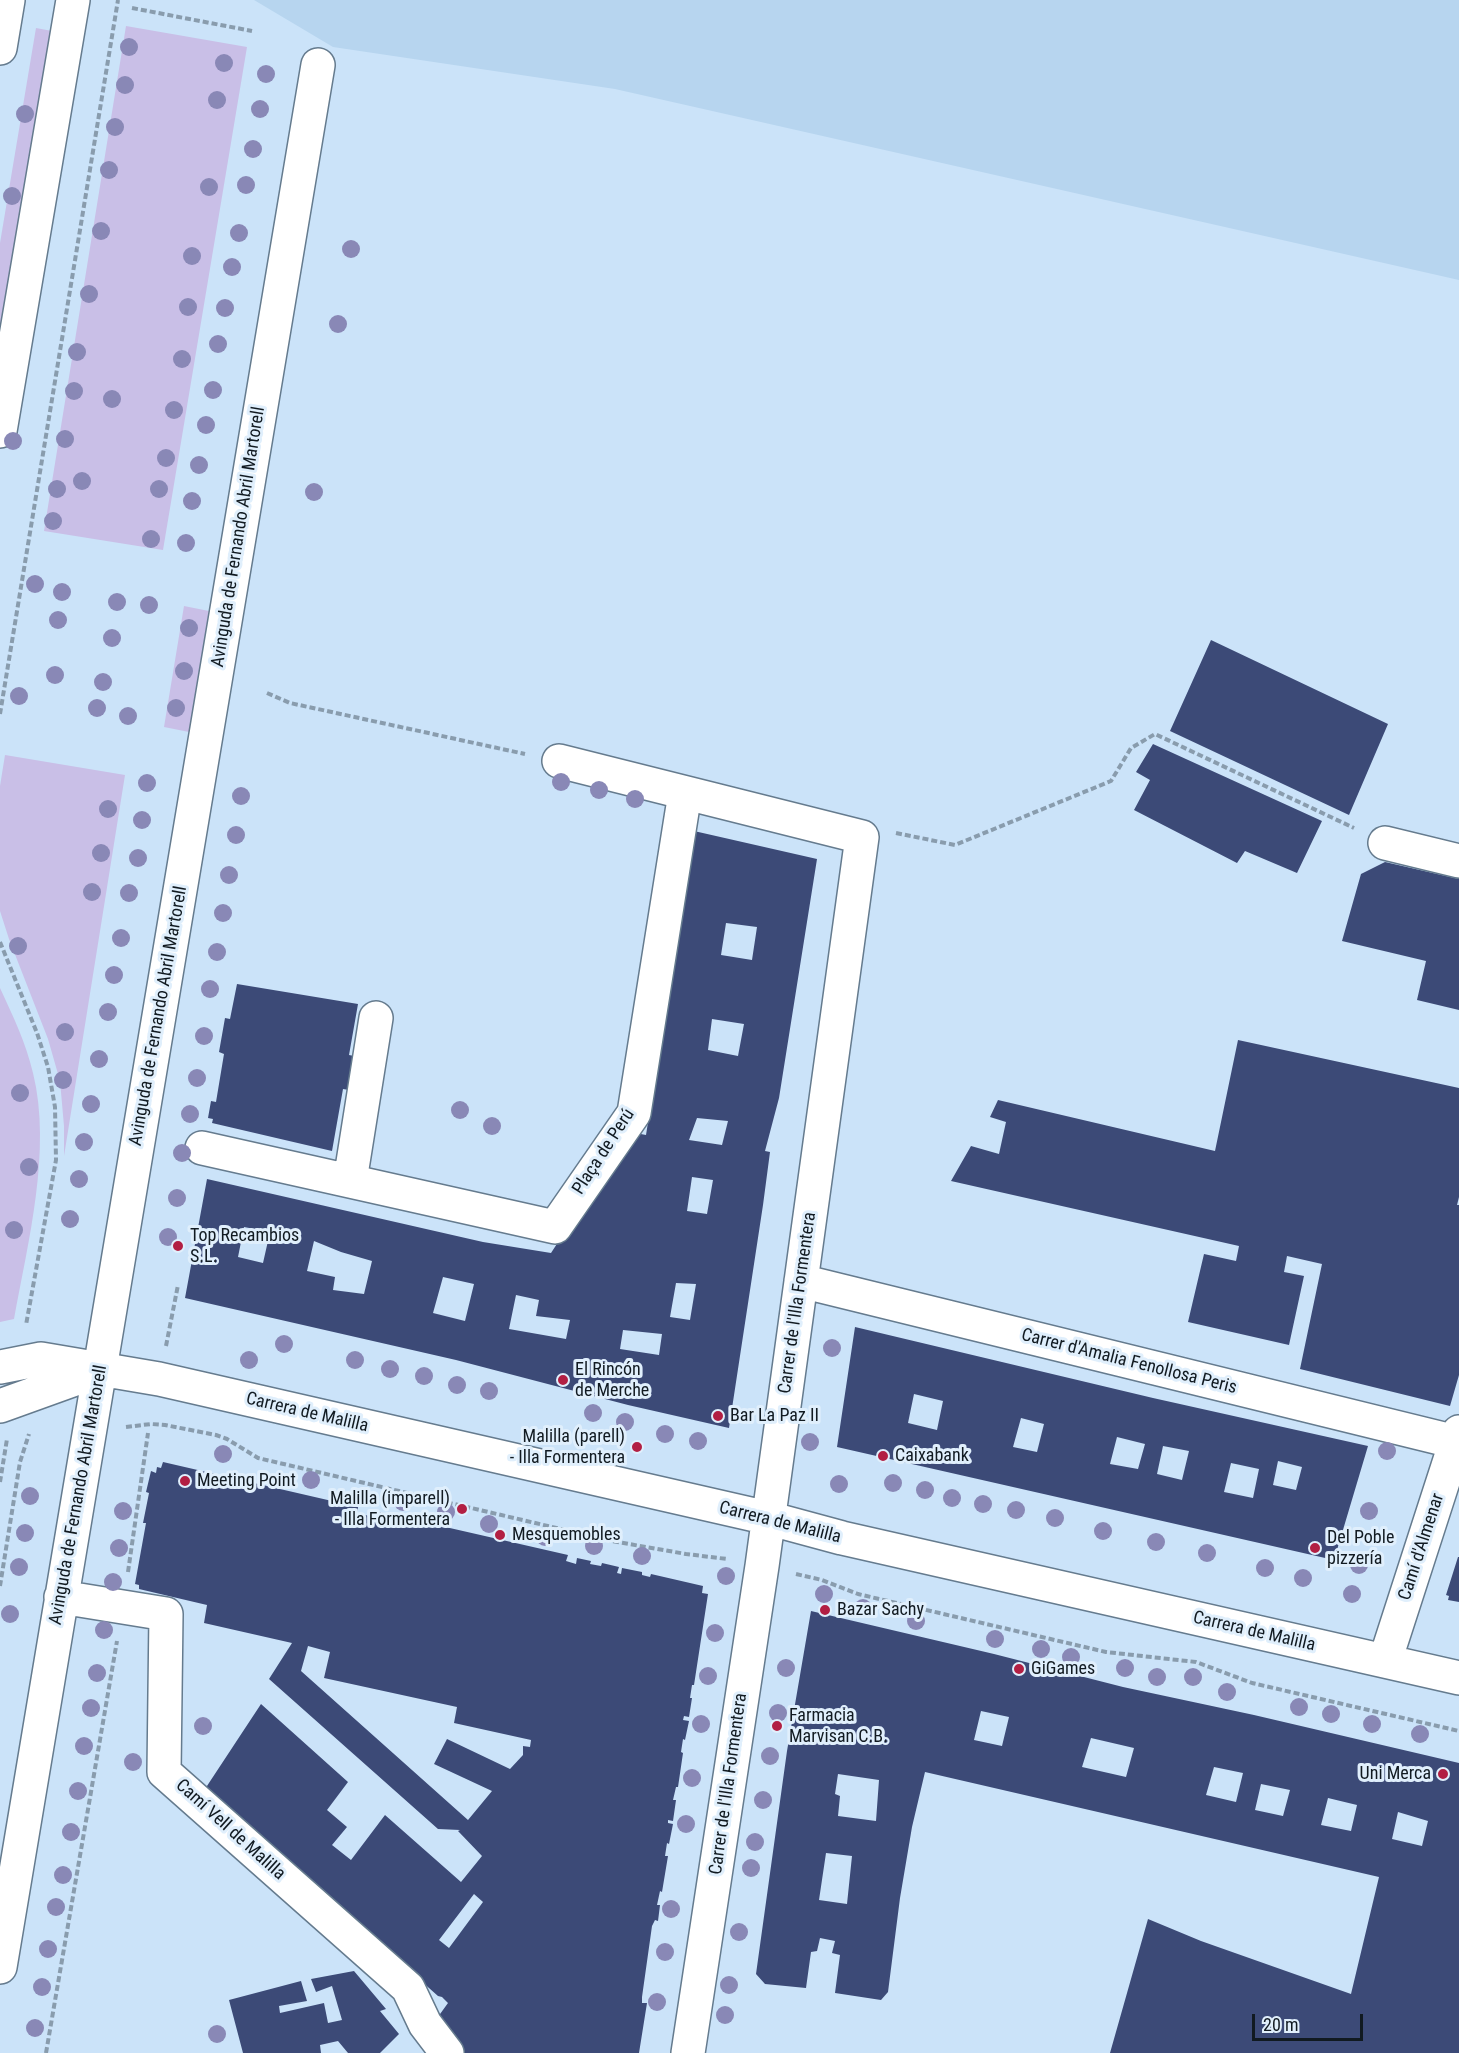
<!DOCTYPE html>
<meta charset="utf-8">
<style>
body{margin:0}
#map{position:relative;width:1459px;height:2053px;overflow:hidden;background:#cbe3f9;font-family:"Roboto Condensed",sans-serif}
canvas{display:block}
.scale{position:absolute;left:1252px;top:2014px;width:111px;height:27px;box-sizing:border-box;border:3px solid #111a21;border-top:0;padding-left:8px;font-size:18px;line-height:21px;white-space:nowrap;color:#111a21;-webkit-text-stroke:4px #e0effc;paint-order:stroke}
</style>
<div id="map">
<canvas width="1459" height="2053"></canvas>
<div class="scale">20 m</div>
</div>
<script>
const context = document.querySelector('canvas').getContext('2d');
context.lineJoin = 'round';
function fillPath(path, color) {
  context.fillStyle = color;
  context.fill(path, 'evenodd');
}
function stroke(path, color, width, dash) {
  context.strokeStyle = color;
  context.lineWidth = width;
  context.lineCap = dash ? 'butt' : 'round';
  context.setLineDash(dash || []);
  context.stroke(path);
}
function write(font, color, halo, rows, align = 'center') {
  context.font = font + ' "Roboto Condensed",sans-serif';
  context.lineWidth = 6;
  context.setLineDash([]);
  context.textBaseline = 'middle';
  context.strokeStyle = halo;
  context.fillStyle = color;
  for (const [text, x, y, turn = 0] of rows) {
    context.save();
    context.translate(x, y);
    context.rotate((+turn || 0) * Math.PI / 180);
    context.textAlign = isNaN(turn) ? turn : align;
    if (halo) context.strokeText(text, 0, 0);
    context.fillText(text, 0, 0);
    context.restore();
  }
}
fillPath(new Path2D(`
 M254 0H1459V280L615 89 333 47Z`), '#b7d5ef');
fillPath(new Path2D(`
 M126 26 247 47 163 550 44 531Z
 M36 28 52 31 0 347V243Z
 M184 606 209 611 189 732 164 727Z
 M5 755 125 775 64 1156V1126L60 1081 48 1039 9 939 0 911V786Z
 M0 988C13 1016 26 1043 33 1073 52 1150 28 1242 14 1319L0 1322Z`), '#c9bfe7');
fillPath(new Path2D(`
 M1211 640 1388 724 1349 815 1170 731Z
 M1153 744 1322 821 1297 873 1245 851 1237 863 1134 810 1150 780 1136 772Z
 M694 831 817 859 779 1098 765 1151 770 1152 763 1205 729 1428 628 1405 456 1360 185 1298 207 1179 483 1242 551 1253 630 1132 646 1135ZM726 923 757 927 752 960 721 955ZM712 1019 744 1024 738 1056 708 1050ZM697 1118 728 1121 722 1145 689 1140ZM692 1177 713 1180 707 1214 687 1211ZM244 1227 270 1232 263 1263 238 1257ZM314 1241 341 1252 372 1261 364 1294 333 1290 335 1277 307 1271ZM443 1277 474 1284 465 1321 433 1313ZM676 1283 696 1284 690 1320 670 1317ZM516 1295 539 1300 536 1316 570 1320 566 1339 509 1329ZM623 1330 662 1334 659 1355 620 1349Z
 M1385 862 1459 879V1010L1417 1000 1426 961 1342 941 1361 874Z
 M237 984 358 1004 349 1055 354 1056 349 1090 343 1089 332 1151 212 1123 213 1119 208 1118 211 1101 216 1102 224 1054 219 1052 225 1018 230 1019Z
 M1238 1040 1459 1088V1197L1457 1205H1459V1375L1450 1406 1300 1369 1322 1264 1287 1256 1284 1272 1304 1276 1289 1345 1188 1322 1204 1254 1236 1261 1239 1246 951 1181 971 1146 999 1154 1006 1122 990 1117 998 1100 1215 1151Z
 M855 1327 1153 1398 1368 1446 1334 1560 837 1447ZM914 1394 943 1401 937 1430 908 1423ZM1021 1418 1044 1424 1037 1452 1013 1447ZM1117 1437 1145 1444 1138 1469 1110 1464ZM1163 1446 1189 1451 1182 1480 1157 1474ZM1278 1461 1302 1467 1296 1490 1273 1485ZM1231 1463 1259 1469 1253 1498 1224 1492Z
 M163 1462 358 1507 357 1513 369 1516 371 1510 568 1555 566 1561 576 1564 577 1558 591 1561 590 1564 601 1566 602 1563 619 1567 617 1573 621 1574 622 1568 642 1572V1575L650 1577 651 1574 703 1586 702 1593 708 1594 694 1685H692L690 1698H692L689 1717 684 1716 683 1720 689 1721 685 1740 683 1739 681 1752 683 1753 678 1787H676L673 1800H676L673 1821 668 1820V1823L673 1824 669 1844 667 1843 665 1856H668L662 1892 660 1891 657 1905H660L658 1921 655 1920 652 1926 642 1997V2003H647L639 2053H461L435 2021 448 2003 442 1997 438 1996 205 1789 261 1704 348 1782 327 1810 347 1827 332 1845 351 1860 385 1815 461 1882 482 1856 458 1831 460 1830 438 1829 269 1679 292 1643 204 1623 207 1605 139 1589V1585L135 1584 146 1523H143L149 1493 146 1492 151 1471 156 1473 157 1467 161 1468ZM308 1646 330 1652 324 1678 457 1707 454 1723 531 1740 530 1747 523 1746V1755L510 1769 447 1739 434 1764 492 1791 468 1820 301 1671ZM474 1894 483 1902 449 1948 439 1940Z
 M1458 1557H1459V1602L1448 1600 1449 1596 1446 1595Z
 M811 1611 994 1654 1123 1687 1254 1715 1459 1763V2053H1110L1148 1919 1201 1941 1351 1994 1379 1877 925 1772 912 1827 900 1898 888 1992 881 2000 835 1993 840 1955 832 1953 835 1941 820 1938 817 1951 811 1952 806 1988 765 1984 756 1974 787 1751ZM981 1711 1009 1717 1002 1746 974 1740ZM1091 1738 1134 1748 1126 1777 1082 1767ZM1214 1767 1243 1773 1236 1802 1206 1795ZM838 1774 879 1780 876 1821 838 1816 840 1796 835 1794ZM1261 1784 1290 1790 1283 1816 1255 1810ZM1328 1798 1357 1805 1351 1831 1321 1825ZM1398 1812 1428 1821 1422 1846 1392 1839ZM826 1853 852 1856 847 1904 819 1900Z
 M354 1971 386 2009 380 2011 399 2034 380 2053H348L338 2041 320 2045 321 2053H243L229 2000 301 1981 307 2001 279 2006 280 2013 324 2003 328 2023 342 2020 332 1986 316 1992 311 1979Z`), '#3c4a77');
const minor = new Path2D(`
 M0 431 73 0
 M559 761 862 837 762 1566 688 2053
 M1385 843 1459 861
 M202 1148 555 1227 634 1113 685 793
 M350 1181 376 1018
 M801 1281 1456 1442
 M0 1367 41 1359 159 1379 768 1518 842 1538 1459 1678
 M0 1406 100 1370
 M61 1597 166 1614 164 1772 408 1988 425 2024 447 2053
 M1385 1661 1459 1432
 M0 1967 318 65`);
const major = new Path2D(`
 M0 48 8 0`);
stroke(minor, '#657b8e', 36);
stroke(major, '#657b8e', 36);
stroke(new Path2D(`
 M132 8 252 31
 M267 693 290 703 525 754
 M0 714 118 0
 M896 833 955 845 1111 781 1131 748 1155 734 1354 828
 M0 942 37 1033 48 1067 55 1107 56 1160 26 1325
 M166 1346 178 1285
 M126 1427 151 1424 165 1425 216 1435 227 1439 258 1458 612 1541 686 1554 727 1559
 M0 1482 7 1439
 M128 1572 148 1433
 M796 1574 822 1580 858 1594 1106 1652 1196 1662 1252 1683 1459 1731
 M0 1586 20 1462 29 1434
 M46 2053 117 1641`), '#899cad', 4, [6, 3]);
stroke(minor, '#fff', 33);
stroke(major, '#fff', 33);
context.fillStyle = '#8988b6';
for (const [x, y] of [
 [129,47],
 [224,63],
 [266,74],
 [125,85],
 [217,100],
 [260,109],
 [25,114],
 [115,127],
 [253,149],
 [109,170],
 [246,185],
 [209,187],
 [12,196],
 [101,231],
 [239,233],
 [351,249],
 [192,256],
 [232,267],
 [89,294],
 [188,307],
 [225,308],
 [338,324],
 [218,344],
 [77,352],
 [182,359],
 [213,390],
 [74,391],
 [112,399],
 [174,410],
 [206,425],
 [65,439],
 [13,441],
 [166,458],
 [199,465],
 [82,481],
 [57,489],
 [159,489],
 [314,492],
 [192,501],
 [53,521],
 [151,539],
 [186,543],
 [35,584],
 [62,592],
 [117,602],
 [149,605],
 [58,620],
 [189,628],
 [112,638],
 [184,671],
 [55,675],
 [103,682],
 [19,696],
 [97,708],
 [176,708],
 [128,716],
 [561,782],
 [147,783],
 [599,790],
 [241,796],
 [635,799],
 [108,809],
 [142,820],
 [236,835],
 [101,853],
 [138,858],
 [229,875],
 [92,892],
 [129,893],
 [223,913],
 [121,938],
 [18,946],
 [217,952],
 [114,975],
 [210,989],
 [108,1012],
 [65,1032],
 [204,1036],
 [99,1059],
 [197,1078],
 [63,1080],
 [20,1093],
 [91,1104],
 [460,1110],
 [190,1114],
 [492,1126],
 [84,1142],
 [182,1153],
 [29,1167],
 [79,1179],
 [177,1198],
 [70,1219],
 [14,1230],
 [168,1237],
 [284,1344],
 [832,1348],
 [249,1360],
 [355,1360],
 [390,1369],
 [424,1376],
 [457,1385],
 [489,1391],
 [593,1413],
 [625,1422],
 [665,1434],
 [698,1441],
 [810,1442],
 [1387,1451],
 [223,1454],
 [311,1480],
 [893,1483],
 [839,1484],
 [925,1490],
 [30,1496],
 [952,1498],
 [403,1502],
 [983,1504],
 [1016,1510],
 [123,1511],
 [1369,1511],
 [446,1512],
 [1055,1518],
 [489,1524],
 [1103,1531],
 [25,1533],
 [545,1537],
 [1156,1542],
 [594,1546],
 [119,1548],
 [1207,1553],
 [642,1556],
 [1359,1565],
 [19,1567],
 [1265,1568],
 [726,1576],
 [1303,1578],
 [113,1582],
 [824,1594],
 [1352,1594],
 [863,1608],
 [10,1614],
 [916,1621],
 [104,1630],
 [715,1633],
 [995,1639],
 [1041,1649],
 [1071,1657],
 [786,1668],
 [1125,1668],
 [97,1673],
 [708,1676],
 [1157,1677],
 [1193,1677],
 [1227,1692],
 [1299,1707],
 [91,1708],
 [778,1713],
 [1331,1714],
 [701,1724],
 [1372,1724],
 [203,1726],
 [1420,1734],
 [84,1746],
 [770,1756],
 [133,1762],
 [692,1778],
 [78,1791],
 [763,1800],
 [686,1824],
 [71,1832],
 [755,1842],
 [751,1868],
 [63,1875],
 [56,1907],
 [671,1909],
 [739,1932],
 [48,1949],
 [665,1952],
 [729,1985],
 [42,1987],
 [657,2002],
 [725,2015],
 [35,2028],
 [217,2034]
]) {
  context.beginPath();
  context.arc(x, y, 9, 0, 2 * Math.PI);
  context.fill();
}
for (const [x, y, r, color] of [
 [178,1246,6,"#b21f43"],
 [563,1380,6,"#b21f43"],
 [718,1416,6,"#b21f43"],
 [637,1447,6,"#b21f43"],
 [883,1456,6,"#b21f43"],
 [185,1481,6,"#b21f43"],
 [462,1509,6,"#b21f43"],
 [500,1535,6,"#b21f43"],
 [1315,1548,6,"#b21f43"],
 [825,1610,6,"#b21f43"],
 [1019,1669,6,"#b21f43"],
 [777,1726,6,"#b21f43"],
 [1443,1774,6,"#b21f43"]
]) {
  const dot = new Path2D();
  dot.arc(x, y, r, 0, 2 * Math.PI);
  context.fillStyle = color;
  context.fill(dot);
  stroke(dot, '#e0effc', 2);
}
write('18px', '#111a21', '#e0effc', [
 ["Avinguda de Fernando Abril Martorell",239,537,-81],
 ["Avinguda de Fernando Abril Martorell",159,1016,-80],
 ["Plaça de Perú",604,1152,-57],
 ["Carrer de l'Illa Formentera",798,1303,-82],
 ["Carrer d'Amalia Fenollosa Peris",1129,1362,14],
 ["Carrera de Malilla",307,1413,13],
 ["Avinguda de Fernando Abril Martorell",79,1495,-80],
 ["Carrera de Malilla",780,1523,14],
 ["Camí d'Almenar",1422,1547,-72],
 ["Carrera de Malilla",1254,1632,13],
 ["Carrer de l'Illa Formentera",729,1784,-82],
 ["Camí Vell de Malilla",230,1830,42]
]);
write('18px', '#111a21', '#e0effc', [
 ["Top Recambios",190,1236],
 ["S.L.",190,1257],
 ["El Rincón",575,1370],
 ["de Merche",575,1391],
 ["Bar La Paz II",730,1416],
 ["Malilla (parell)",625,1437,"right"],
 ["- Illa Formentera",625,1458,"right"],
 ["Caixabank",895,1456],
 ["Meeting Point",197,1481],
 ["Malilla (imparell)",450,1499,"right"],
 ["- Illa Formentera",450,1520,"right"],
 ["Mesquemobles",512,1535],
 ["Del Poble",1327,1538],
 ["pizzería",1327,1559],
 ["Bazar Sachy",837,1610],
 ["GiGames",1031,1669],
 ["Farmacia",789,1716],
 ["Marvisan C.B.",789,1737],
 ["Uni Merca",1431,1774,"right"]
], 'left');
</script>
